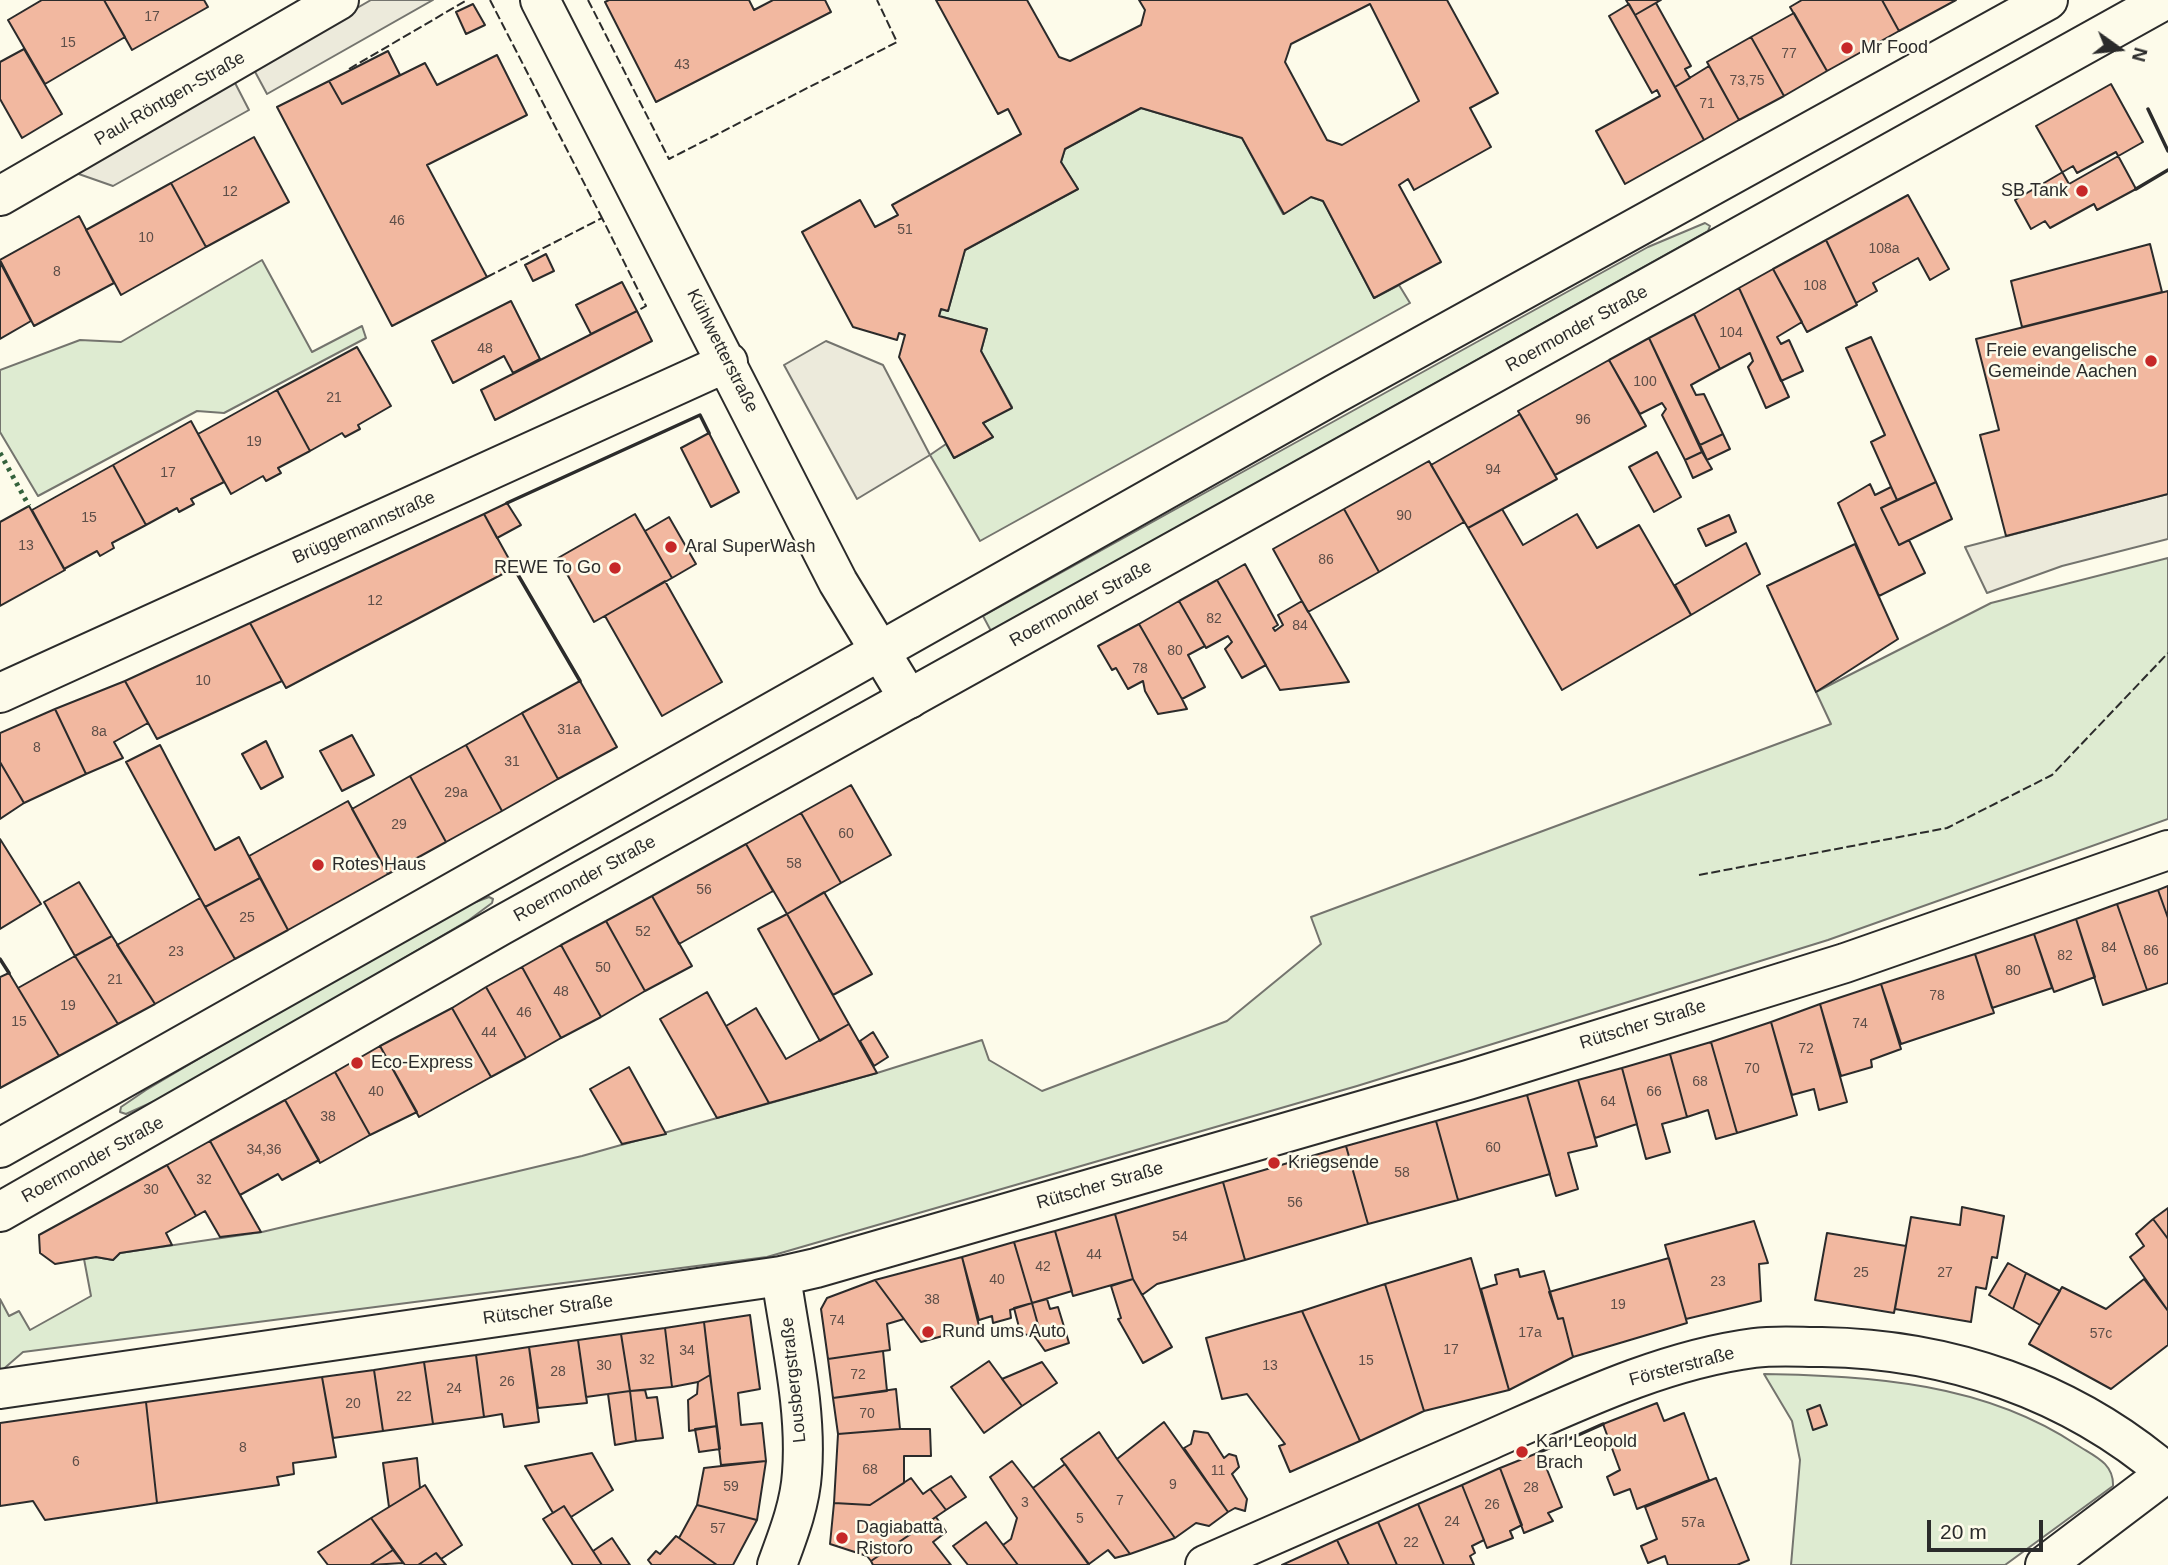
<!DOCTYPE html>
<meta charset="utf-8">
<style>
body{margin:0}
#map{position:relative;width:2168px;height:1565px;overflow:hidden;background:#fdfbea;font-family:Arial,sans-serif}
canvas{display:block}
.north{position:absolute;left:2084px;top:14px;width:70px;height:70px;-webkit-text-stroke:5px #fdfbea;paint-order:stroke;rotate:105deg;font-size:19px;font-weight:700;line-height:28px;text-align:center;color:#2b2b2b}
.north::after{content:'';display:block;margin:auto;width:24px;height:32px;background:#2b2b2b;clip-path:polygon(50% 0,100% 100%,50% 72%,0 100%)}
.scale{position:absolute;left:1927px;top:1520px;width:116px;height:32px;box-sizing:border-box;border:4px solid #2b2b2b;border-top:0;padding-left:9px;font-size:21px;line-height:24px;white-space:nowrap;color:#2b2b2b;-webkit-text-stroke:5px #fdfbea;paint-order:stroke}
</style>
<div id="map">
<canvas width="2168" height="1565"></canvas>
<div class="north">N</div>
<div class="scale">20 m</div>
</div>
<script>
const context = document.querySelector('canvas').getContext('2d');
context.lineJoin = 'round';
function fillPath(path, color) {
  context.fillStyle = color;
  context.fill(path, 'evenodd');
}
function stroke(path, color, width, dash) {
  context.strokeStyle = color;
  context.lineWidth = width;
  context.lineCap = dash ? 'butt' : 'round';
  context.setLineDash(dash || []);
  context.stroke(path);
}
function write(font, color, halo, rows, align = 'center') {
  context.font = font + ' Arial,sans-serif';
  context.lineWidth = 5;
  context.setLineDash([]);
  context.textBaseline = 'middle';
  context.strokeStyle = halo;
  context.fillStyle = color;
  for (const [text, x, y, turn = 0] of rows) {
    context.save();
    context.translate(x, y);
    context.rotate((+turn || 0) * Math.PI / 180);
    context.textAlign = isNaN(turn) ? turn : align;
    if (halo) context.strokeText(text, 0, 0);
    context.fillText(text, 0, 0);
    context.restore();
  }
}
const green = new Path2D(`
 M1141 108 1242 138 1283 214 1311 197 1323 201 1374 298 1399 285 1410 303 980 541 930 455 946 444 954 458 993 437 983 423 1012 407 981 351 987 329 939 316 941 309 948 311 965 250 1078 189 1061 162 1065 149Z
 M1705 223 1710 226 1708 231 991 631 983 616 1648 247Z
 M262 260 312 352 362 326 366 338 224 413 197 411 38 496 0 432V370L80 340 121 342Z
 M2168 558V819L1828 940 1357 1086 767 1257 23 1352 0 1372V1299L9 1316 19 1311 30 1330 91 1296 84 1259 96 1257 113 1260 120 1253 262 1232 582 1156 877 1073 982 1040 989 1060 1042 1091 1227 1021 1321 944 1311 917 1831 724 1816 692 1991 603Z
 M489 897 493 899 492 903 469 920 177 1091 126 1114 120 1112 121 1107 146 1090 386 948 457 909Z
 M1764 1374C1873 1376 1984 1383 2077 1445 2094 1456 2114 1463 2113 1486L2005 1565H1791L1800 1460 1792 1421Z`);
fillPath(green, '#deebd1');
stroke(green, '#74746e', 2);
const parking = new Path2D(`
 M371 0H433L267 94 253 68Z
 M233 79 249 110 113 186 73 172Z
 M826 341 883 365 930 455 857 499 784 365Z
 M2168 494V539L2062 566 1987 593 1965 547Z`);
fillPath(parking, '#eceadb');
stroke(parking, '#74746e', 2);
const building = new Path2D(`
 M42 0H104L125 37 45 84 8 20Z
 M104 0H204L208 7 132 50Z
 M609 0H749L754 10 773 0H825L831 12 656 102 605 2Z
 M936 0H1027L1059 57 1070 61 1141 25 1145 10 1139 0H1447L1498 93 1470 108 1491 147 1414 190 1408 179 1399 185 1441 262 1374 298 1323 201 1311 197 1284 214 1242 138 1141 108 1065 149 1061 162 1078 189 965 250 948 311 941 309 939 316 987 329 981 351 1012 408 983 423 993 437 954 458 899 357 905 335 899 333 897 340 853 327 802 232 860 200 875 227 898 215 892 205 1021 134 1008 109 998 114ZM1370 4 1419 101 1342 145 1327 140 1285 62 1291 44Z
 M1626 0H1661L1635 15Z
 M1802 0H1882L1899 31 1827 71 1790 7Z
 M1882 0H1956L1899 31Z
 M1656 3 1691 66 1685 69 1690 78 1675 87 1635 15Z
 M473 4 485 25 466 34 456 12Z
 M1629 4 1704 140 1625 184 1596 131 1660 96 1657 90 1652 93 1609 16Z
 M1794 13 1827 71 1784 96 1751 37Z
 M1751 37 1784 96 1739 120 1707 62Z
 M24 49 62 114 22 138 0 99V62Z
 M388 51 400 75 342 104 329 81Z
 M497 55 527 115 427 165 487 277 392 326 277 107 329 81 342 104 425 63 437 85Z
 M1709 66 1739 120 1704 140 1675 87Z
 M2111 84 2143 142 2069 184 2036 126Z
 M254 137 289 202 206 247 171 183Z
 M2116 152 2136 189 2097 210 2094 204 2050 228 2045 221 2031 229 2015 200 2073 166 2077 173Z
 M171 183 206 247 121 295 86 230Z
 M1908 195 1949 269 1930 280 1918 258 1873 283 1877 291 1856 303 1826 240Z
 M79 216 114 283 34 326 0 260Z
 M1826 240 1857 305 1807 332 1773 269Z
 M2150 244 2162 292 2022 327 2011 281Z
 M546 254 554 271 533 281 525 265Z
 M0 262 31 321 0 339Z
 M1773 269 1802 322 1777 337 1781 344 1789 340 1803 371 1781 381 1739 288Z
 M622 282 637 311 591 334 576 305Z
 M1739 288 1789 397 1766 408 1748 367 1753 361 1750 353 1720 369 1694 314Z
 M2168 291V494L2006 536 1980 435 1999 430 1976 339Z
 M511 301 540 359 513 373 504 356 453 383 432 341Z
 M637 311 652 341 495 420 481 390Z
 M1694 314 1720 369 1691 385 1696 395 1704 394 1723 434 1700 445 1649 338Z
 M1871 337 1936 482 1897 500 1871 442 1885 435 1846 348Z
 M1649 338 1702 452 1685 460 1662 415 1666 409 1662 403 1640 414 1609 360Z
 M357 347 391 406 358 425 360 429 345 437 342 433 310 451 277 390Z
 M1609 360 1646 426 1555 475 1518 411Z
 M277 390 310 451 278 468 281 473 266 481 263 476 231 494 198 434Z
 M1520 414 1557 479 1468 528 1431 465Z
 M191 421 224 482 191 499 194 504 179 512 177 508 146 525 113 465Z
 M709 433 739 492 711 507 681 448Z
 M1723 434 1730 449 1707 460 1700 445Z
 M1657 452 1681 497 1654 512 1629 467Z
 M1702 452 1712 469 1693 478 1685 460Z
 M1429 461 1464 522 1379 572 1344 509Z
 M113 465 146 525 112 543 114 548 100 556 97 551 64 569 32 510Z
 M1936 482 1952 519 1899 545 1881 508Z
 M1870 484 1875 495 1891 487 1897 500 1881 508 1899 545 1909 540 1925 573 1879 596 1838 503Z
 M507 503 521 525 497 538 484 514Z
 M29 506 65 570 0 606V522Z
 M1344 509 1379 572 1308 612 1273 549Z
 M1502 509 1523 545 1577 514 1597 548 1639 525 1691 615 1562 690 1468 528Z
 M484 514 514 568 286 688 250 623Z
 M635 514 672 578 594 622 558 558Z
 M1729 515 1736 532 1706 546 1698 529Z
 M669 517 696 564 672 578 645 531Z
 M1746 543 1760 574 1691 615 1675 585Z
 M1855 544 1898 639 1816 692 1767 586Z
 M1245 564 1278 625 1273 628 1275 631 1283 625 1278 615 1302 601 1349 682 1280 690 1217 580Z
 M1217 580 1266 665 1242 678 1225 649 1232 642 1228 636 1206 648 1179 601Z
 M665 581 722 682 662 716 605 616Z
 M1179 601 1205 646 1188 655 1205 687 1182 699 1139 624Z
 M250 623 282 681 157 739 125 681Z
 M1139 624 1182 699 1187 709 1158 714 1145 691 1143 681 1128 689 1116 668 1112 670 1098 646Z
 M125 681 148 723 114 742 123 758 86 774 55 709Z
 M580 681 617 747 558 779 522 713Z
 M55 709 86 774 24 803 0 762V733Z
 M522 713 558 779 502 811 466 745Z
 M352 735 374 775 342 791 320 751Z
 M266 741 283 777 261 789 242 754Z
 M160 745 215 850 239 837 260 878 205 907 126 762Z
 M466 745 502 811 446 842 410 776Z
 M0 762 24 803 0 819Z
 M410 776 446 842 388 874 352 809Z
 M851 785 891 855 841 883 801 813Z
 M348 801 388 874 288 930 249 856Z
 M801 813 841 883 787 914 746 844Z
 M0 839 41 904 0 929Z
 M746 844 773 891 679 944 652 896Z
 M260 878 288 930 235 959 205 907Z
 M79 882 112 936 75 956 44 902Z
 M2168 886V918L2158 890Z
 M2158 890 2168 918V983L2147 990 2117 904Z
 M824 892 872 974 833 995 787 914Z
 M652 896 692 966 645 991 606 921Z
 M200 898 235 959 155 1004 117 945Z
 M2117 904 2147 990 2103 1005 2076 919Z
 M787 914 849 1024 820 1041 758 929Z
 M2076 919 2095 977 2054 992 2034 934Z
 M606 921 645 991 601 1017 561 945Z
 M2034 934 2052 988 1992 1008 1975 954Z
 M112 936 155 1004 118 1024 75 956Z
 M561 945 601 1017 561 1038 522 967Z
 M1975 954 1994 1013 1901 1044 1881 984Z
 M75 956 118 1024 59 1056 18 988Z
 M522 967 561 1038 526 1058 486 987Z
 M9 973 59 1056 0 1088V977Z
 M1881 984 1901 1049 1871 1060 1872 1067 1841 1076 1820 1004Z
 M486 987 526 1058 491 1077 452 1008Z
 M707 992 726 1026 769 1103 717 1118 660 1019Z
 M1820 1004 1847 1102 1819 1110 1814 1089 1792 1095 1771 1022Z
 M452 1008 491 1077 419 1117 380 1046Z
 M756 1008 786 1059 849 1024 877 1073 769 1103 726 1026Z
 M1771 1022 1797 1115 1737 1133 1711 1042Z
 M873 1032 888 1057 874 1066 860 1041Z
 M1711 1042 1737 1133 1716 1139 1708 1110 1687 1117 1670 1054Z
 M380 1046 417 1112 370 1135 335 1072Z
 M1670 1054 1687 1117 1662 1124 1670 1152 1646 1159 1622 1068Z
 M629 1067 666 1134 622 1144 590 1089Z
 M1622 1068 1637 1124 1595 1138 1578 1080Z
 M335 1072 370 1135 320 1163 285 1100Z
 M1578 1080 1597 1146 1568 1153 1578 1189 1556 1196 1527 1095Z
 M1527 1095 1550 1174 1458 1200 1436 1121Z
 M285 1100 319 1160 282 1180 278 1174 240 1195 210 1141Z
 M1436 1121 1458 1200 1368 1224 1346 1146Z
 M210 1141 240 1195 261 1232 220 1237 205 1211 196 1216 167 1165Z
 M1346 1146 1368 1224 1245 1260 1223 1182Z
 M167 1165 196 1216 166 1233 172 1245 120 1253 113 1260 96 1257 55 1264 40 1253 39 1235Z
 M1223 1182 1245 1260 1157 1284 1142 1295 1133 1279 1115 1214Z
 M1962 1207 2004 1216 1997 1258 1992 1257 1986 1289 1976 1287 1971 1322 1895 1309 1911 1217 1960 1225Z
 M2168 1208V1239L2153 1219Z
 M1115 1214 1133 1279 1073 1296 1055 1231Z
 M2153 1219 2168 1239V1311L2130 1257 2144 1246 2136 1234Z
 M1754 1221 1768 1263 1759 1264 1761 1301 1686 1319 1665 1245Z
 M1055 1231 1072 1291 1032 1303 1014 1242Z
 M1827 1233 1906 1246 1894 1313 1815 1300Z
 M1014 1242 1032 1303 1010 1310 1011 1318 993 1323 992 1316 979 1320 962 1257Z
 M962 1257 979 1326 921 1342 875 1280Z
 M1471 1258 1509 1390 1424 1411 1385 1284Z
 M1669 1258 1687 1323 1573 1357 1563 1318 1558 1319 1549 1292Z
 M2008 1263 2026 1273 2013 1309 1989 1295Z
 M1518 1269 1520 1277 1544 1271 1558 1319 1563 1318 1573 1357 1509 1390 1481 1289 1497 1284 1495 1275Z
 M2026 1273 2060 1291 2040 1325 2013 1309Z
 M1133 1279 1172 1347 1143 1363 1118 1319 1121 1318 1111 1286Z
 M2144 1279 2168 1311V1345L2111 1389 2029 1344 2062 1287 2106 1309Z
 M875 1280 904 1319 887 1324 890 1350 828 1359 821 1309 827 1298Z
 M1385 1284 1424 1411 1360 1441 1302 1311Z
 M1047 1299 1050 1309 1058 1307 1069 1343 1045 1351 1033 1334 1040 1332 1032 1303Z
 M1032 1303 1040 1332 1027 1335 1020 1331 1014 1308Z
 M1302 1311 1360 1441 1290 1472 1279 1446 1285 1444 1247 1394 1222 1399 1206 1338Z
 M750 1315 760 1389 738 1393 741 1425 762 1423 766 1461 721 1465 704 1322Z
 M704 1322 710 1375 698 1382 672 1387 665 1328Z
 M665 1328 672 1387 630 1391 621 1334Z
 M621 1334 630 1391 586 1397 578 1340Z
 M578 1340 587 1403 538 1408 529 1347Z
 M529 1347 539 1422 504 1427 502 1414 484 1417 476 1355Z
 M883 1351 887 1391 833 1398 828 1359Z
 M476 1355 484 1417 433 1424 424 1362Z
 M989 1361 1022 1406 984 1433 951 1387Z
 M424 1362 433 1424 383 1431 374 1370Z
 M1042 1362 1057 1383 1022 1406 1002 1379Z
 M374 1370 383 1431 333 1438 322 1377Z
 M710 1375 717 1426 689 1431 688 1400 697 1394 698 1382Z
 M322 1377 336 1457 293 1463 294 1474 277 1477 279 1485 157 1503 146 1402Z
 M896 1389 900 1429 838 1434 833 1398Z
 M645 1390 647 1398 657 1397 663 1438 636 1441 630 1391Z
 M630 1391 636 1441 615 1445 608 1394Z
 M146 1402 157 1503 45 1520 33 1501 0 1506V1423Z
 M1657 1403 1664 1421 1684 1413 1709 1480 1637 1509 1630 1489 1614 1495 1607 1477 1620 1470 1603 1424Z
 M1820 1405 1827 1425 1813 1430 1807 1410Z
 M1164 1422 1228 1512 1209 1526 1196 1523 1175 1538 1117 1459Z
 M717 1426 720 1449 699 1452 695 1429Z
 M900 1429H930L931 1456H904V1483L870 1505 834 1503 838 1434Z
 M1194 1431 1208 1433 1224 1458 1229 1454 1236 1456 1239 1467 1232 1474 1247 1499 1245 1511 1235 1508 1228 1512 1184 1448 1191 1444Z
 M1099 1432 1117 1459 1175 1538 1130 1554 1061 1459Z
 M1540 1452 1562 1507 1548 1513 1553 1521 1524 1533 1500 1468Z
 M592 1453 613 1490 571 1517 564 1506 553 1513 525 1466Z
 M417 1458 420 1488 389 1507 383 1463Z
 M766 1461 757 1520 697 1505 704 1468Z
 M1012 1461 1033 1488 1089 1565H1018L1003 1545 1011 1539 1017 1518 990 1477Z
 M1065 1464 1130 1554 1115 1558 1108 1550 1089 1564 1033 1488Z
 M1500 1468 1522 1525 1510 1531 1513 1538 1487 1548 1462 1485Z
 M951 1476 966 1497 946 1510 930 1489Z
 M911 1478 923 1494 930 1489 946 1510 871 1561 867 1556 830 1544 834 1503 870 1505Z
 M1716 1478 1749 1560 1737 1565H1668L1665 1556 1648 1563 1641 1546 1657 1539 1645 1507Z
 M425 1485 462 1545 441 1559 436 1553 418 1565H405L371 1518Z
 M1462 1485 1484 1540 1472 1546 1475 1553 1470 1556 1474 1565H1444L1418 1504Z
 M1418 1504 1444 1565H1397L1378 1522Z
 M697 1505 757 1520 733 1565H717L679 1538Z
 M564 1506 571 1517 602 1565H573L543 1519Z
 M936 1517 946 1532 933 1542 951 1565H873L871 1561Z
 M371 1518 393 1550 370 1565H328L318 1552Z
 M986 1522 1003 1545 1018 1565H968L953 1546Z
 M1378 1522 1397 1565H1349L1337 1540Z
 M676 1536 679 1538 717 1565H652L648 1560 656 1551 660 1554Z
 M612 1538 630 1565H602L593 1551Z
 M1337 1540 1349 1565H1282Z
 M393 1550 403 1563 370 1565Z
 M436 1553 446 1565H418Z`);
fillPath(building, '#f2b8a0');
stroke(building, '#2b2b2b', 2);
const minor = new Path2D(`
 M540 0 838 582 909 699
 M0 196 339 0
 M0 693 728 362
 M0 1389 781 1276 816 1268 1468 1080 1845 963 2168 850
 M777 1565C788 1535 800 1505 802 1473 807 1408 790 1340 781 1276
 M1205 1565C1300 1523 1395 1481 1490 1440 1574 1403 1662 1360 1754 1348 1776 1345 1800 1347 1822 1347 1949 1349 2070 1390 2167 1473
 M2045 1565 2168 1472`);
const major = new Path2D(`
 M0 1148 1335 394 2048 0
 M0 1212 500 926 2165 0`);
stroke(minor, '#2b2b2b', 42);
stroke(major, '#2b2b2b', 42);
stroke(minor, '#fdfbea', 38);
stroke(major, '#fdfbea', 38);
stroke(new Path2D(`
 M0 453 29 506`), '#34623c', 5, [3.5, 5]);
stroke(new Path2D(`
 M490 0 602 218
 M588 0 669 159 897 42 877 0
 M349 69 467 0
 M487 277 602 218 646 306 637 311
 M1699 875 1947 828 2052 775 2168 653`), '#2b2b2b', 2, [9, 3.5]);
stroke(new Path2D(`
 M2148 109 2168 151
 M2136 189 2168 170
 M507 503 700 415 709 433
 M514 568 580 681
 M0 959 9 973
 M1540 1452 1603 1424`), '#2b2b2b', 3.5);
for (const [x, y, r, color] of [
 [1847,48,7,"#c62828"],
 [2082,191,7,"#c62828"],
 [2151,361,7,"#c62828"],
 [671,547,7,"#c62828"],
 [615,568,7,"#c62828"],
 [318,865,7,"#c62828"],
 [357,1063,7,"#c62828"],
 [1274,1163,7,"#c62828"],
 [928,1332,7,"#c62828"],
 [1522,1452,7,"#c62828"],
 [842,1538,7,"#c62828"]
]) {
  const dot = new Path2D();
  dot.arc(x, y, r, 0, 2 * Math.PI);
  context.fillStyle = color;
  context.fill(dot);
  stroke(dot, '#fdfbea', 2.5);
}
write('14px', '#5d4e48', null, [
 ["17",152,17],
 ["15",68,43],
 ["77",1789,54],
 ["43",682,65],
 ["73,75",1747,81],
 ["71",1707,104],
 ["12",230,192],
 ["46",397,221],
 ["51",905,230],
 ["10",146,238],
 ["108a",1884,249],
 ["8",57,272],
 ["108",1815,286],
 ["104",1731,333],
 ["48",485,349],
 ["100",1645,382],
 ["21",334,398],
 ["96",1583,420],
 ["19",254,442],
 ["94",1493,470],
 ["17",168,473],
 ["90",1404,516],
 ["15",89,518],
 ["13",26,546],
 ["86",1326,560],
 ["12",375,601],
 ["82",1214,619],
 ["84",1300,626],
 ["80",1175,651],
 ["78",1140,669],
 ["10",203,681],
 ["31a",569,730],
 ["8a",99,732],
 ["8",37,748],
 ["31",512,762],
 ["29a",456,793],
 ["29",399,825],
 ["60",846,834],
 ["58",794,864],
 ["56",704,890],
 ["25",247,918],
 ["52",643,932],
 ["84",2109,948],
 ["86",2151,951],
 ["23",176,952],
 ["82",2065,956],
 ["50",603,968],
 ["80",2013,971],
 ["21",115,980],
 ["48",561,992],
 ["78",1937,996],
 ["19",68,1006],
 ["46",524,1013],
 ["15",19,1022],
 ["74",1860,1024],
 ["44",489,1033],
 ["72",1806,1049],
 ["70",1752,1069],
 ["68",1700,1082],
 ["40",376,1092],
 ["66",1654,1092],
 ["64",1608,1102],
 ["38",328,1117],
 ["60",1493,1148],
 ["34,36",264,1150],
 ["58",1402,1173],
 ["32",204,1180],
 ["30",151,1190],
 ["56",1295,1203],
 ["54",1180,1237],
 ["44",1094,1255],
 ["42",1043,1267],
 ["25",1861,1273],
 ["27",1945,1273],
 ["40",997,1280],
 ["23",1718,1282],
 ["38",932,1300],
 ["19",1618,1305],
 ["74",837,1321],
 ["17a",1530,1333],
 ["57c",2101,1334],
 ["17",1451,1350],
 ["34",687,1351],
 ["32",647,1360],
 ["15",1366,1361],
 ["30",604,1366],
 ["13",1270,1366],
 ["28",558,1372],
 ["72",858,1375],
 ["26",507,1382],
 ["24",454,1389],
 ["22",404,1397],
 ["20",353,1404],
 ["70",867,1414],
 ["8",243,1448],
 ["6",76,1462],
 ["68",870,1470],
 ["11",1218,1471],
 ["9",1173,1485],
 ["59",731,1487],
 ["28",1531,1488],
 ["7",1120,1501],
 ["3",1025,1503],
 ["26",1492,1505],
 ["5",1080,1519],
 ["24",1452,1522],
 ["57a",1693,1523],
 ["57",718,1529],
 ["22",1411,1543]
]);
write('18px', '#2b2b2b', '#fdfbea', [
 ["Mr Food",1861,48],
 ["SB Tank",2068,191,"right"],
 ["Freie evangelische",2137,351,"right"],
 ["Gemeinde Aachen",2137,372,"right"],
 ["Aral SuperWash",685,547],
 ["REWE To Go",601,568,"right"],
 ["Rotes Haus",332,865],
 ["Eco-Express",371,1063],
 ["Kriegsende",1288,1163],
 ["Rund ums Auto",942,1332],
 ["Karl Leopold",1536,1442],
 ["Brach",1536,1463],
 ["Dagiabatta",856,1528],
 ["Ristoro",856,1549]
], 'left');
write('18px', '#2b2b2b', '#fdfbea', [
 ["Paul-Röntgen-Straße",170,99,-30],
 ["Roermonder Straße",1577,329,-29],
 ["Kühlwetterstraße",722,351,63],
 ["Brüggemannstraße",364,528,-24],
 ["Roermonder Straße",1081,604,-29],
 ["Roermonder Straße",585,879,-29],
 ["Rütscher Straße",1643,1025,-17],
 ["Roermonder Straße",93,1160,-29],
 ["Rütscher Straße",1100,1186,-16],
 ["Rütscher Straße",548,1310,-8],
 ["Försterstraße",1682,1367,-15],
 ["Lousbergstraße",794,1380,-96]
]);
</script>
